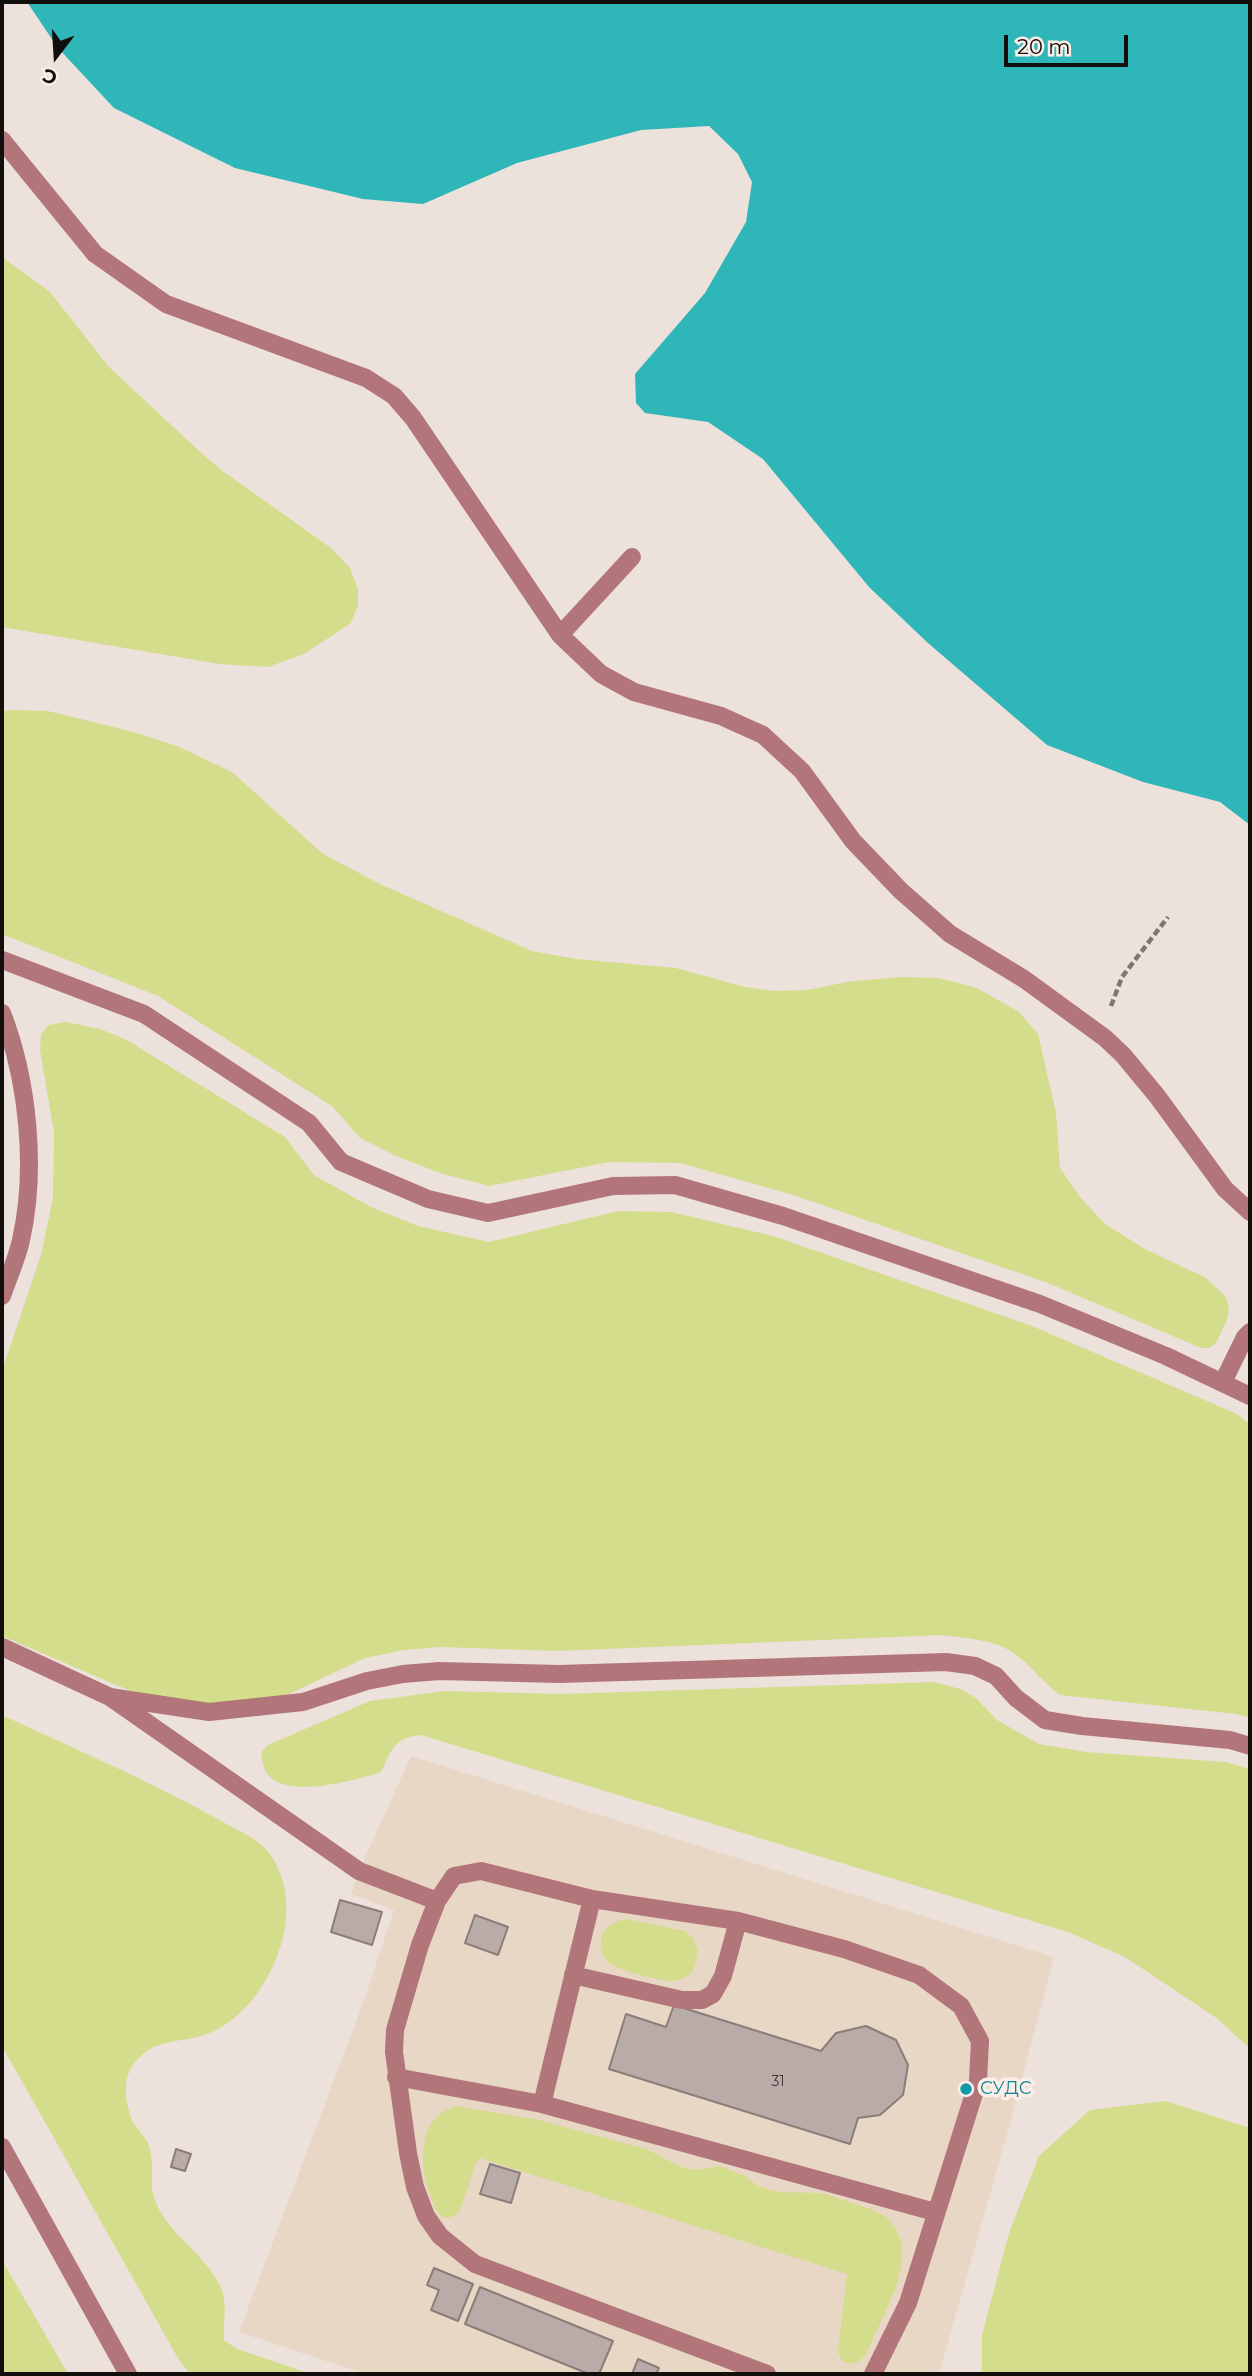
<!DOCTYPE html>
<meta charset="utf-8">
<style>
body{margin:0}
#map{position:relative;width:1252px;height:2376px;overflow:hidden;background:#ede1db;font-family:Montserrat,sans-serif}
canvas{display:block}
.frame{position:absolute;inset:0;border:4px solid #120e0c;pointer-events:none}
.north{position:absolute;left:21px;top:21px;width:70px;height:70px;-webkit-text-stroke:5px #fbeee8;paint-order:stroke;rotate:197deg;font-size:19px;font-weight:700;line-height:28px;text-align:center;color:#120e0c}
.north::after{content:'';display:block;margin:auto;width:24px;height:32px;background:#120e0c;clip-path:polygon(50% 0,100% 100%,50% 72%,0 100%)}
.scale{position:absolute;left:1004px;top:35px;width:124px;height:32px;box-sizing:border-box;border:4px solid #120e0c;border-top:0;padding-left:9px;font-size:21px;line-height:24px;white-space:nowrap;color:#120e0c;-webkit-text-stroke:5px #fbeee8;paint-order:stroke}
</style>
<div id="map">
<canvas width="1252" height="2376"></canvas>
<div class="frame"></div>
<div class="north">С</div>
<div class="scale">20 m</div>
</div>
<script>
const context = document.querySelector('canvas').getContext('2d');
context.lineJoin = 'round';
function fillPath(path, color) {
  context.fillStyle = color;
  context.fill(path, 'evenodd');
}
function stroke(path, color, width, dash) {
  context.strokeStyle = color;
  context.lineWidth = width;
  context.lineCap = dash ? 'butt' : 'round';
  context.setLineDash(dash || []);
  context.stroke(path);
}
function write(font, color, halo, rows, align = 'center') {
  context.font = font + ' Montserrat,sans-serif';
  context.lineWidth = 7;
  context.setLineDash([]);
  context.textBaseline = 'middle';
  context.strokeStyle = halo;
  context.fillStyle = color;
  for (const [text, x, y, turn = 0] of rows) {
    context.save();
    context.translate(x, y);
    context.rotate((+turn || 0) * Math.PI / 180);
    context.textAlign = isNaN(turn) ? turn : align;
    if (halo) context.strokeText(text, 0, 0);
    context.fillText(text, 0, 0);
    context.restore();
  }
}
fillPath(new Path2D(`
 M411 1756 1054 1957 1009 2127 939 2374H365L239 2332 365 1998 394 1910 351 1894 359 1871Z`), '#e8d7c5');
fillPath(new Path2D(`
 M2 257 50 292 109 367 197 449 220 469 331 548 350 568 358 589V605L351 623 304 654 268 667 219 664 2 627Z
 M13 710 48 711 130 731 177 746 232 772 323 854 382 885 532 951 576 959 676 968 745 987 775 991 807 990 852 981 902 977 939 978 977 988 1019 1012 1038 1034 1056 1113 1060 1168 1080 1197 1105 1224 1145 1249 1206 1278 1226 1297 1229 1309 1227 1320 1216 1343 1209 1348H1201L1048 1283 790 1194 680 1163 609 1162 489 1186 440 1173 396 1156 360 1138 332 1106 158 996 2 934V711Z
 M66 1022 100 1029 125 1039 285 1137 314 1175 371 1207 418 1226 489 1242 618 1211 671 1212 773 1236 1032 1326 1237 1414 1250 1424V1718L1236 1714 1060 1695C1045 1684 1034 1670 1020 1658 999 1639 969 1639 942 1635L557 1651 440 1647 404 1650 365 1658 242 1716 156 1702 2 1636V1371L41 1255 53 1198 54 1133 40 1050 41 1035 48 1025Z
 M934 1682 960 1689 976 1698 997 1720 1039 1744 1086 1752 1226 1762 1250 1769V2049L1218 2019 1125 1957 1068 1932 421 1735C394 1738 392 1749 381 1772 356 1780 280 1802 265 1770 263 1765 262 1758 261 1753L268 1745 370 1701 444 1691 561 1694Z
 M2 1715C75 1749 150 1781 221 1821 237 1830 262 1840 272 1857 289 1884 290 1918 280 1948 268 1983 246 2016 212 2032 186 2044 160 2036 139 2058 132 2065 126 2075 126 2086 125 2096 128 2112 133 2122 137 2129 144 2135 148 2143 156 2162 148 2182 155 2200 167 2235 206 2253 221 2288 228 2304 223 2323 224 2340L237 2349 311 2374H190L179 2360 2 2046Z
 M627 1919 685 1931 693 1938 698 1952C696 1958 695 1968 691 1973 686 1978 677 1981 671 1981 659 1981 617 1970 608 1962 597 1952 599 1931 612 1924 616 1921 622 1920 627 1919Z
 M1166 2101 1250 2128V2374H982V2335L1009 2233 1039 2156 1090 2110Z
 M456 2106 539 2120 646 2149 681 2167 697 2170 719 2166 743 2175 758 2186 778 2192 822 2193 870 2209 885 2216 896 2228 902 2245V2265L894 2293 866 2354C859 2363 854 2365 843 2362L838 2352 847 2274 480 2158 476 2163 459 2213C454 2216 449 2219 444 2217 436 2215 434 2206 432 2200 419 2168 415 2118 456 2106Z
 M2 2260 68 2374H2Z`), '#d3dd8c');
fillPath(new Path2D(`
 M27 2H1250V825L1220 802 1143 782 1047 745 928 643 869 587 763 459 708 422 645 413 636 403 635 374 705 293 746 222 752 182 738 154 709 126 641 130 517 163 423 204 363 199 235 168 114 108 58 48Z`), '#2eb6b8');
const building = new Path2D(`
 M340 1900 382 1912 372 1945 331 1932Z
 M475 1915 508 1927 498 1955 465 1943Z
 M674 2005 821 2051 836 2033 866 2026 896 2040 908 2065 903 2095 880 2115 858 2118 850 2144 609 2069 626 2014 666 2027Z
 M176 2149 191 2154 185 2171 171 2167Z
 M490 2164 520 2173 511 2203 480 2194Z
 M434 2268 473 2284 458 2321 431 2310 439 2290 427 2285Z
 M480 2287 613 2341 599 2374H589L465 2324Z
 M638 2359 659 2368 656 2374H632Z`);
fillPath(building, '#b9aca8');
stroke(building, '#8a7d7a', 2);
stroke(new Path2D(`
 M1111 1006 1122 977 1168 917`), '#7e7672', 4.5, [7, 3.5]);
stroke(new Path2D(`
 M2 140 95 254 166 304 366 378 394 396 413 418 560 635 601 674 634 692 721 716 763 735 802 771 853 841 901 891 950 934 1024 979 1105 1038 1123 1055 1157 1096 1225 1189 1250 1212
 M560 635 632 557
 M2 960 144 1014 309 1123 341 1162 428 1199 488 1213 613 1186 675 1185 783 1216 1040 1304 1166 1356 1250 1396
 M2 1013C28 1080 37 1169 21 1240 17 1259 8 1278 2 1296
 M1223 1382 1245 1337 1250 1332
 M2 1647 110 1697 359 1871 437 1901
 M110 1697 209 1712 303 1702 367 1681 403 1674 439 1671 559 1674 946 1662 975 1666 996 1676 1016 1698 1045 1720 1082 1726 1230 1740 1250 1746
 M573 1975 682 2000H702L713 1994 723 1976 738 1921
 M396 2077 542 2104 935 2212
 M542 2104 592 1899
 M2 2147 128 2374
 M767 2374 475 2264 440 2236 426 2216 415 2187 408 2153 394 2052 395 2030 420 1945 437 1901 454 1876 481 1871 592 1899 738 1921 844 1949 919 1975 961 2006 980 2041 978 2081 908 2303 873 2374`), '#b2757a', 18);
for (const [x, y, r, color] of [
 [966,2089,7,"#0f9aa8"]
]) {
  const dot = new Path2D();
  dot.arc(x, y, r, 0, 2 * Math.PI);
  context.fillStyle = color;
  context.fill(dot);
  stroke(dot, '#fbeee8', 2.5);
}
write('14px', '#3c3633', null, [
 ["31",778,2082]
]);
write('18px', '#0d838f', '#fbeee8', [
 ["СУДС",980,2089]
], 'left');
</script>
